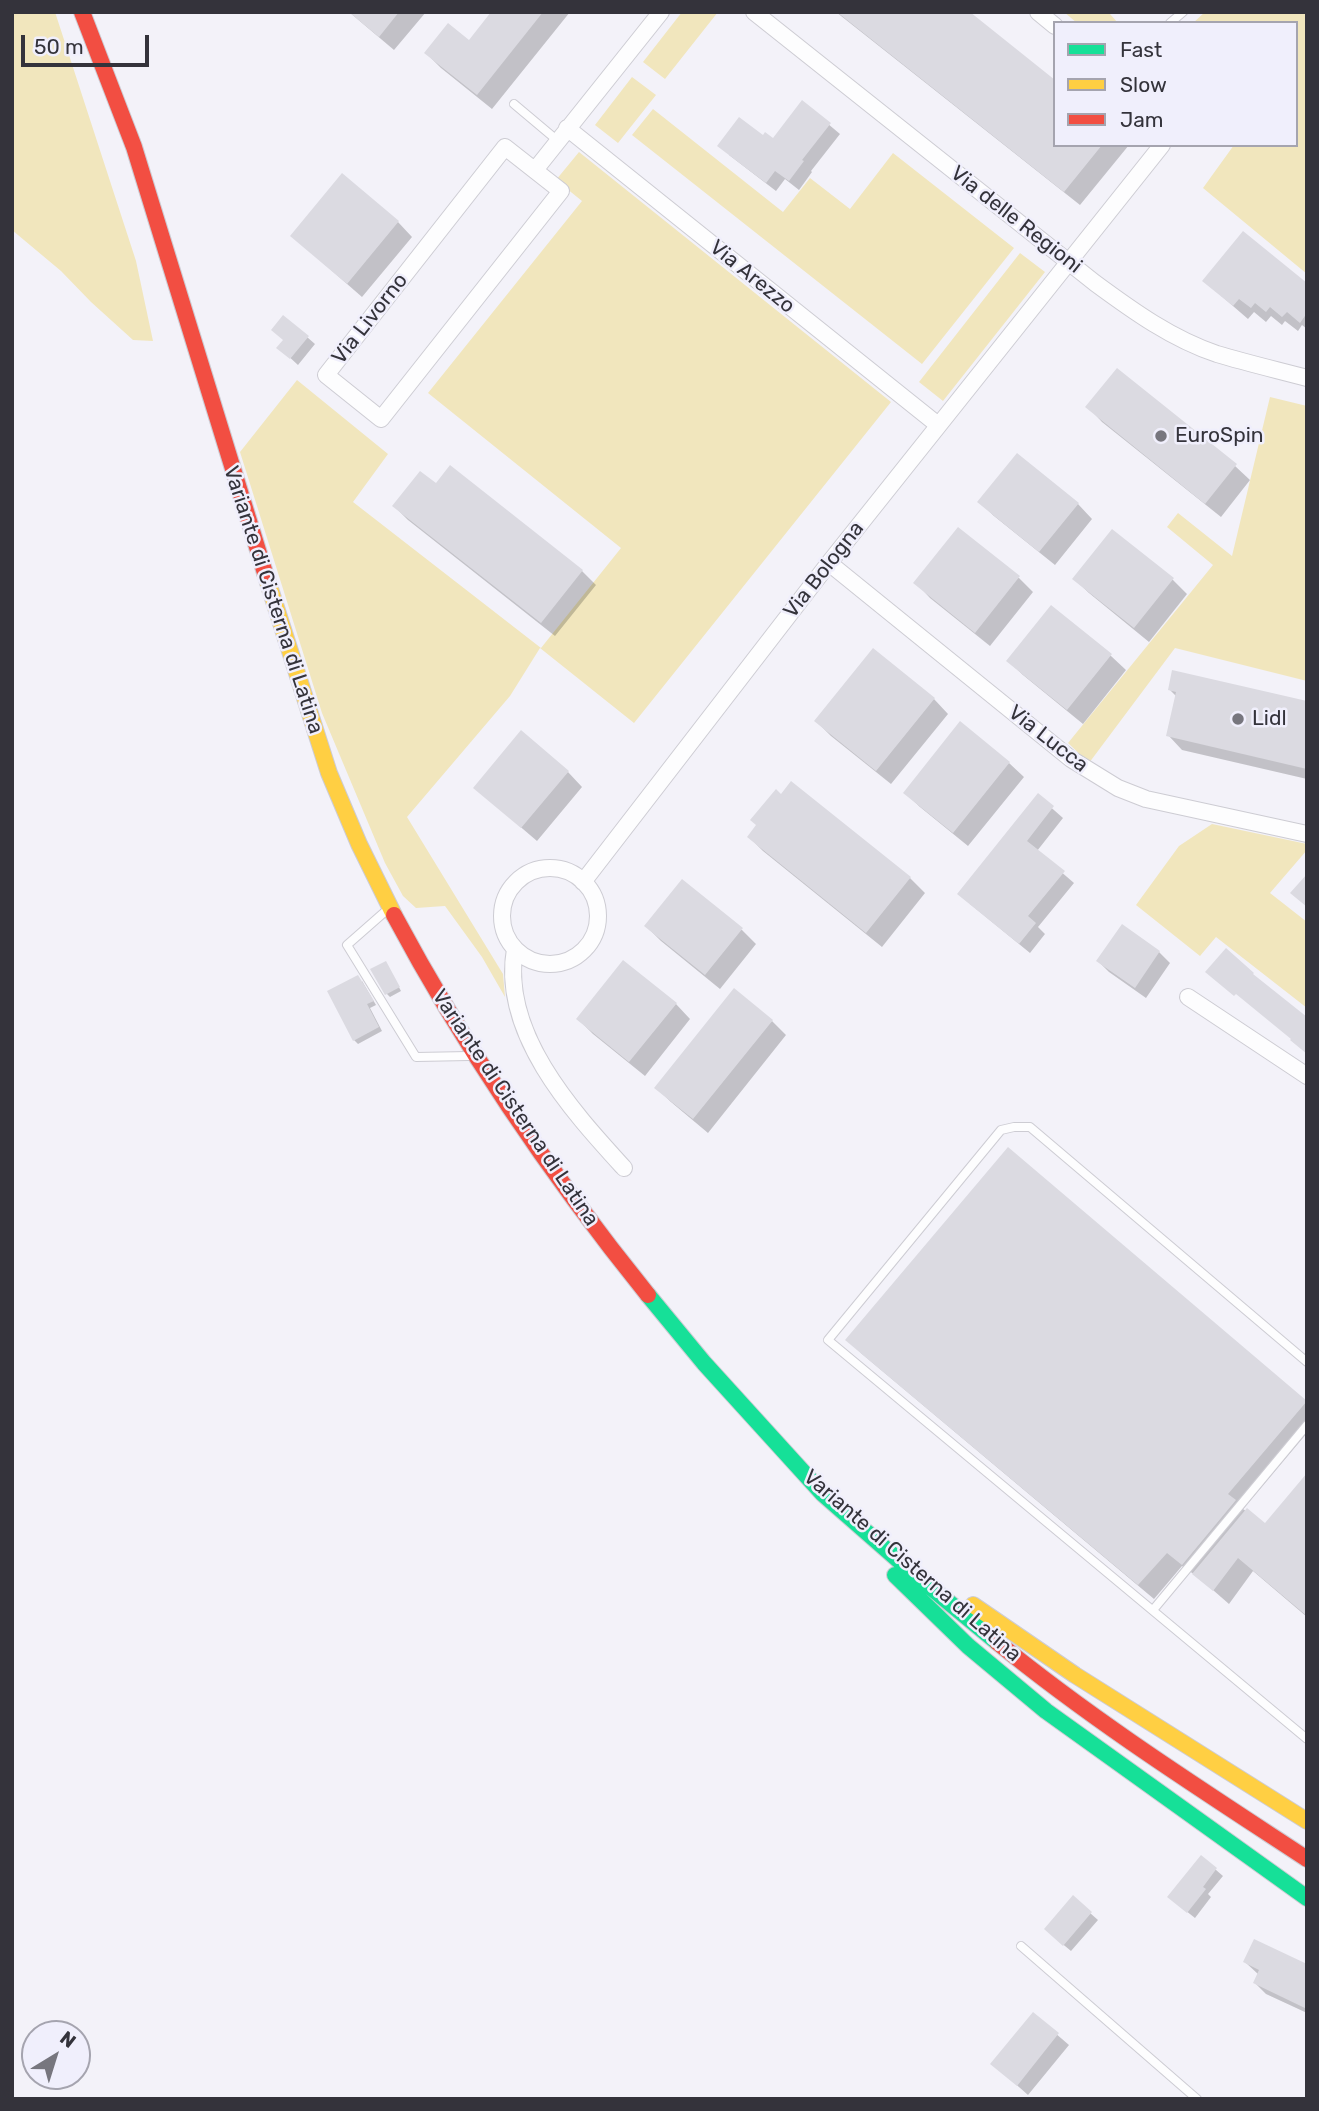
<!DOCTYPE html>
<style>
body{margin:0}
#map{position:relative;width:1319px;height:2111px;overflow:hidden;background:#f3f2f9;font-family:Rubik,sans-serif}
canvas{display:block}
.frame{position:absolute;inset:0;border:14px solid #34333b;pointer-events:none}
.legend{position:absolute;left:1053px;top:21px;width:245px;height:126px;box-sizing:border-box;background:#f0effc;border:2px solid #a5a4af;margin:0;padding:9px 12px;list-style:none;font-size:21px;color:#34333b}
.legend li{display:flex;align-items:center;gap:14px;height:35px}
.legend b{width:35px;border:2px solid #a5a4af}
.north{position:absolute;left:21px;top:2020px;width:70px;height:70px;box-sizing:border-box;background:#f0effc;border:2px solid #a5a4af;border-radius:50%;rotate:38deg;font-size:19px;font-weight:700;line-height:28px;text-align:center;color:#34333b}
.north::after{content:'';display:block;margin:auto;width:24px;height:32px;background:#77767e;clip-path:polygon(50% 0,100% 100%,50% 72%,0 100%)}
.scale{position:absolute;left:21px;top:35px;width:128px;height:32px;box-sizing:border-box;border:4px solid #34333b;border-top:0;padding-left:9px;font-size:21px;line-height:24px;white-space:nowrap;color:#34333b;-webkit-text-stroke:5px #f0effc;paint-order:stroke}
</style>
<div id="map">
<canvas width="1319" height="2111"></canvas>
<div class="frame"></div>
<ul class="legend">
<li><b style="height:9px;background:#16e098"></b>Fast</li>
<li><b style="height:9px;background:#ffcf43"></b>Slow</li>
<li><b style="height:9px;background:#f24e42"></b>Jam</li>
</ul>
<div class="north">N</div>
<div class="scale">50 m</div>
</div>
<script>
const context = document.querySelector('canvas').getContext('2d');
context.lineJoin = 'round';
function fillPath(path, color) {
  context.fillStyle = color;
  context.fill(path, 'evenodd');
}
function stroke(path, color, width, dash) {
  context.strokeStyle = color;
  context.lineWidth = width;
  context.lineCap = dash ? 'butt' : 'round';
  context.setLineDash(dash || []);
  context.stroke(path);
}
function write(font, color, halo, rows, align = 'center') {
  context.font = font + ' Rubik,sans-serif';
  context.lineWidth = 5;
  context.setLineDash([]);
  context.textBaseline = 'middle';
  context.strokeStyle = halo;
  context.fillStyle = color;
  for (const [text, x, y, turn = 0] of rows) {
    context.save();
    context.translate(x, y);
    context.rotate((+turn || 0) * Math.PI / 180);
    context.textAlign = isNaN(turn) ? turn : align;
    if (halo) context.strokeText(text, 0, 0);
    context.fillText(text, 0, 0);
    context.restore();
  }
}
fillPath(new Path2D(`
 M12 12H55L136 261 153 341 133 340 91 302 61 271 12 230Z
 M682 12H718L665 79 643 62Z
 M1064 12H1111L1110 14 1118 23H1077Z
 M1205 12H1307V274L1203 188 1234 145H1296V23H1193Z
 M632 77 656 95 618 143 595 125Z
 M653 109 783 212 810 178 850 209 893 153 1014 248 922 364 632 135Z
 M579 152 891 402 634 723 540 648 510 696 407 817 503 974 505 997 482 957 445 906 416 908 403 896 385 863 322 713 240 452 297 380 388 454 353 502 541 648 621 548 428 393 582 201 556 180Z
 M1020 253 1045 272 943 401 919 382Z
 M1270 397 1307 406V681L1175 648 1089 763 1068 743 1213 565 1167 527 1178 513 1232 556Z
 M1212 824 1307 844V850L1270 893 1307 922V1008L1216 937 1200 956 1136 905 1179 846Z`), '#f1e6bd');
fillPath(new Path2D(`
 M349 12H426L394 50Z
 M494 12H570L492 109 441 68 426 53 470 42Z
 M836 12H967L1055 145H1129L1080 205Z
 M802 102 840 134 811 171 812 172 799 190 785 179 776 191 729 155 764 138 773 140Z
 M398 222 412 237 362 297 292 236Z
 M1204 281 1307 286V329L1302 325 1298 331 1285 321 1282 325 1271 316 1266 322 1254 312 1248 319Z
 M284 317 315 344 298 365 286 354Z
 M1088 407 1235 466 1250 480 1221 517 1102 422Z
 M436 485 582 571 596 585 555 636 408 520 394 506Z
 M979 502 1078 504 1092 519 1055 565 994 516Z
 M1112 531 1173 580 1187 594 1149 642 1089 593 1074 579Z
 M1019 578 1033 592 990 646 930 598 916 583Z
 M1051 607 1111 656 1126 670 1083 724 1023 675 1008 661Z
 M1170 690 1307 703V779L1182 750 1168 735 1177 697Z
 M934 699 948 714 891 784 831 736 816 721Z
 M1009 763 1024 777 968 846 920 807 905 793Z
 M568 772 582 787 537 841 475 788Z
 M792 784 910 878 925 893 882 947 763 851 749 837Z
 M1038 796 1063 818 1037 851 1074 883 1038 927 1045 934 1030 953 970 904Z
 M646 926 742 930 756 944 720 989 661 941Z
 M1122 927 1159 952 1170 963 1146 998 1109 972 1098 961Z
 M386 963 401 991 390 997 387 994Z
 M362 981 376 1005 370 1008 382 1031 358 1044 354 1040Z
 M676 1004 690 1019 645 1076 593 1034 578 1019Z
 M772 1021 786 1035 708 1133 671 1102 656 1088Z
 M1008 1150 1307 1403V1433L1243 1509 1265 1525 1307 1475V1617L1253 1571 1229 1604 1198 1577 1182 1566 1154 1599 862 1354 847 1340Z
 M1201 1857 1223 1876 1208 1894 1211 1897 1195 1918 1176 1903Z
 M1073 1898 1098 1920 1071 1951 1053 1936Z
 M1245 1962 1307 1966V2013L1266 1994 1255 1983 1259 1975Z
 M1033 2014 1069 2045 1028 2095 993 2064Z`), '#0003');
fillPath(new Path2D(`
 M349 12H399L379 37Z
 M491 12H543L477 95 424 53 448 23 469 40Z
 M837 12H970L1055 80V145H1102L1064 192Z
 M802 100 831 123 802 160 804 161 789 181 775 171 766 183 717 146 739 117 763 135 765 132 773 138Z
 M342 173 399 221 347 284 290 236Z
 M1243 231 1307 283V313L1300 323 1287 312 1282 317 1270 307 1266 312 1255 303 1251 308 1239 299 1233 306 1202 281Z
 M283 315 309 336 290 359 276 348 283 340 271 330Z
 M1117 368 1237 464 1205 504 1085 407Z
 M1017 453 1079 503 1039 552 977 502Z
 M450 465 583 570 541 623 392 506 420 471 436 483Z
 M958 527 1020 576 975 633 913 583Z
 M1112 529 1174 578 1134 628 1072 579Z
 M1051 605 1112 654 1067 710 1006 661Z
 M873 648 935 698 876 771 814 721Z
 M1172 670 1307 701V769L1166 736 1176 692 1168 690Z
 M960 721 1010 762 953 833 903 793Z
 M521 730 569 771 521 828 473 788Z
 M791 781 911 877 866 933 747 837 756 825 750 820 776 789 781 794Z
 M1038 793 1054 806 1027 841 1065 871 1028 916 1036 923 1019 944 957 894Z
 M1307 874V907L1290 893Z
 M682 879 743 928 705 975 644 926Z
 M1122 924 1160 951 1135 988 1096 961Z
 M1226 948 1254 973 1253 974 1307 1017V1054L1290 1040 1291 1039 1236 994 1234 996 1205 972Z
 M623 960 677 1003 629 1062 576 1019Z
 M386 961 400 987 385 995 370 969Z
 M358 975 374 1001 367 1004 379 1027 353 1041 327 991Z
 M734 988 773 1020 693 1119 654 1088Z
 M1008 1147 1307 1401 1228 1494 1236 1500 1182 1565 1167 1553 1138 1585 845 1340Z
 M1307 1473V1616L1238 1558 1213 1591 1192 1574 1247 1508 1265 1523Z
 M1201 1855 1217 1868 1203 1887 1206 1889 1187 1913 1167 1897Z
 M1073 1895 1092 1912 1063 1946 1044 1929Z
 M1254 1939 1307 1964V2009L1253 1983 1259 1970 1243 1962Z
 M1033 2012 1059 2033 1017 2086 990 2064Z`), '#dbdae1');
const lane = new Path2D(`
 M1170 23 1183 12
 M514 104 558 141
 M388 909 347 945 416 1057 469 1056
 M1307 1362 1030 1127H1014L1001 1130 828 1340 1307 1739
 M1153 1610 1307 1425
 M1021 1946 1197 2099`);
const street = new Path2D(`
 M754 12 1095 283C1133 311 1172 339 1217 354 1247 363 1277 370 1307 378
 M1038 12 1055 26
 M567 128 938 425
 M505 147 561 191 381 419 326 375Z
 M535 170 661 12
 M829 563 1071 759 1118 788 1146 799 1307 834
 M502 916a48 48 0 1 1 96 0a48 48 0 1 1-96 0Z
 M583 882 829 563 1162 145
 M515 949C500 1033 573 1112 624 1168
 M1188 997 1307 1076`);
const fast = new Path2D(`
 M648 1295 704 1363 823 1494 912 1572 997 1642
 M895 1575 968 1646 1046 1711 1307 1898`);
const slow = new Path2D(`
 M265 573 329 773 359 844 394 915
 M973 1605 1075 1675 1307 1821`);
const jam = new Path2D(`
 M82 12 134 147 265 573
 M394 915C466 1050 552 1176 648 1295
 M997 1642C1095 1722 1202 1790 1307 1859`);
stroke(lane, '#cdccd3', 10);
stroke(street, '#cdccd3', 18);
stroke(fast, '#cdccd3', 18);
stroke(slow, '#cdccd3', 18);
stroke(jam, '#cdccd3', 18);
stroke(lane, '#fdfdfe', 8);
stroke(street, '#fdfdfe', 16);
stroke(fast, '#16e098', 16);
stroke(slow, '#ffcf43', 16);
stroke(jam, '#f24e42', 16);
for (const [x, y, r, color] of [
 [1161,436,7,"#77767e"],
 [1238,719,7,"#77767e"]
]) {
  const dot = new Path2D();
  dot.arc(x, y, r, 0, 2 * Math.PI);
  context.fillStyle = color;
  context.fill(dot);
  stroke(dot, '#f0effc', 2.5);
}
write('21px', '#34333b', '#f0effc', [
 ["Via delle Regioni",1016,220,38],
 ["Via Arezzo",752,277,39],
 ["Via Livorno",370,319,-52],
 ["Via Bologna",824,570,-52],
 ["Variante di Cisterna di Latina",273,600,72],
 ["Via Lucca",1048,739,38],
 ["Variante di Cisterna di Latina",515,1108,56],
 ["Variante di Cisterna di Latina",912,1566,41]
]);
write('21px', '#34333b', '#f0effc', [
 ["EuroSpin",1175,436],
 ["Lidl",1252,719]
], 'left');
</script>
